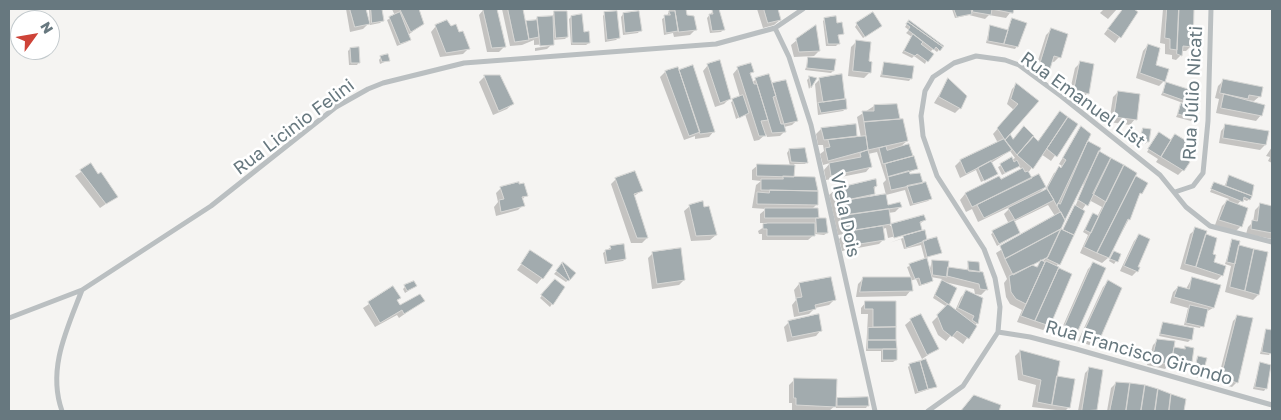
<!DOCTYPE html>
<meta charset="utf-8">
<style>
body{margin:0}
#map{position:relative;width:1281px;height:420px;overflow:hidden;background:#f5f4f2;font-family:"Golos Text",sans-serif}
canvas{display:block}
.frame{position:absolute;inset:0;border:10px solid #67787f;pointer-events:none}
.north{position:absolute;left:10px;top:10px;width:50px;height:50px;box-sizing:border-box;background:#fff;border:1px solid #c2c9cc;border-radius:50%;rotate:58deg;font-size:14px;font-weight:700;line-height:20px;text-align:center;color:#67787f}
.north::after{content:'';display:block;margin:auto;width:18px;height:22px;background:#ce4338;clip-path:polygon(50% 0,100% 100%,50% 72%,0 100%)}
</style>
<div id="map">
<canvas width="1281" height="420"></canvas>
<div class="frame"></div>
<div class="north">N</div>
</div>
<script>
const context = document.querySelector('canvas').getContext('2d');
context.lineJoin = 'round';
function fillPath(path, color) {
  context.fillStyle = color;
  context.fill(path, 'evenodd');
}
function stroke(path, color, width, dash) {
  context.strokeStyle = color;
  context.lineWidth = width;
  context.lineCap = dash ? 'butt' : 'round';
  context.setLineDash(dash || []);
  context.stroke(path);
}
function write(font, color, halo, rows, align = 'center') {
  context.font = font + ' "Golos Text",sans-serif';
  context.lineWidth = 5;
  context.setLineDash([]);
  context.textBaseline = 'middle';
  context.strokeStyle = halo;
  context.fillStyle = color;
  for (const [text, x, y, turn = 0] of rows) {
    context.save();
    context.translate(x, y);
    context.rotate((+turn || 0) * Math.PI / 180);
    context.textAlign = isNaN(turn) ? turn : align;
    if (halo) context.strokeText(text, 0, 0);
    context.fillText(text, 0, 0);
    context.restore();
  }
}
fillPath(new Path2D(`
 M346 9H365L369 23 363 29 350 32Z
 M369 9H380L382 21 380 23 370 25Z
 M392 9H418L423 24 408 35 409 39 407 42 397 46 387 20 395 16Z
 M484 9H496L504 47 499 52H487L479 15Z
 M502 9H522L525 23 534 21 537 18 552 17 554 13 567 37 565 39 552 40V44L547 49 535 51V48L549 46V44L534 45V40L522 45 510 46Z
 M670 9H685L686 16 695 30 690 35 674 37 673 33 664 35 662 19 667 16Z
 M757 9H777L780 20 774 25 763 28Z
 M952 9H1013L1006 18 989 15 985 19 969 15 955 18Z
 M1104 9H1117L1108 19 1100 13Z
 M1123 9H1132L1137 12 1115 43 1104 34Z
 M1163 9H1192L1191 46 1186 51H1181V55L1176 60 1172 59V55L1165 54V44L1160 43Z
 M713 11 723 30 721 32 710 33 707 18Z
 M605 13 618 38 616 40 605 42 603 16Z
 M623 14 640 30 638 33 623 35 621 17Z
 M571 17 589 43 586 45H571L569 19Z
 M825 19 836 24 842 33 837 36 838 44 836 46H826L823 21Z
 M1012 20 1017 46 1015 49 986 43 990 27 1007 31Z
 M857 24 879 28 863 38 855 27Z
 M907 24 942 46 937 52 933 49 930 52 925 64 914 56 912 58 902 53 912 37 906 33 909 30 905 27Z
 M436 26 468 49 463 54 440 57 431 32Z
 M1051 30 1059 57 1054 62 1051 61 1048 71 1043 76 1035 70 1046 35Z
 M797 40 819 51 814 56 794 57 791 45Z
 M856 42 867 62 870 72 864 78 848 76 851 47Z
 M1148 45 1154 66 1164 81 1159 86 1136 78 1143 51Z
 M350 49 359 62 357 65H349L348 51Z
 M381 57 389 60 380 64 379 60Z
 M809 58 833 71 831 73 805 70Z
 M884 63 911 78 909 81 880 77Z
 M1080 63 1088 93 1082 98 1069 95 1075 68Z
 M708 65 729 99 724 104 715 107 703 71Z
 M738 68 752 72 750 75 752 83 756 79 771 85 785 81 797 120 792 125 784 127 785 131 780 136 767 137 766 134 759 140 754 141 745 114 736 119 731 102 740 97 733 74Z
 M665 72 714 131 709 137 695 139V136L684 140 660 77Z
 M484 77H499L512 104 507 109 493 115 479 82Z
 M809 78 815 79 809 89 807 80Z
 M820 79 844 98 842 101 846 108 843 111 818 115 815 84Z
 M948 80 960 108 955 113 934 103Z
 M1223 81 1260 96 1254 101 1246 100 1243 102 1261 115 1256 121 1216 113 1219 99 1215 98 1218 86Z
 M1167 83 1193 103 1189 106 1193 108V119L1191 121 1176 117 1183 103 1161 95Z
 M1017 84 1037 102 1001 142 1003 143 1010 136 1013 141 1038 142 1061 114 1077 125 1051 161 1041 154 1028 173 1031 179 1045 187 1038 194 1044 192 1054 173 1060 169 1062 166 1059 164 1081 128 1086 142 1099 148 1097 152 1146 183 1137 198 1129 219 1108 258 1102 263 1080 253 1088 235 1083 232 1091 217 1093 215 1097 217 1102 207 1089 200 1082 210 1056 268 1071 275 1049 325 1043 330 1017 322 1022 310 1010 304 1006 297 1004 283 1007 279 996 253 1055 216 1048 205 1013 222 1019 233 997 246 991 234 1009 224 1004 214 1012 206 978 222 972 209 966 212 960 200 965 194 999 178 1000 181 1023 170 1018 166 1002 175 998 167 1015 158 1010 151 991 163 994 176 981 182 976 170 960 178 955 166 960 161 998 143 993 134 1014 110 1007 104 1012 89ZM1082 183 1084 185 1075 207 1062 231 1059 230ZM1047 257 1038 266V269L1029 265Z
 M1118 92 1135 119 1130 125 1109 122 1113 97Z
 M874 106H896L907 141 899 148 908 146 916 169 908 173 909 176 922 182 930 199 928 201 910 206 905 190 886 195 883 183 886 180 877 152 868 154 871 166 866 172 826 180 824 170 830 163 823 165 820 154 824 151 823 145H818L816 134 821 129 856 135 852 139 861 138 857 117Z
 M1226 125 1265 145 1260 150 1219 143 1221 131Z
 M1144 129 1147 142 1145 144 1139 143Z
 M1175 135 1183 159V170L1178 175 1156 162 1158 159 1147 152 1157 136 1170 140Z
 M1272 147V163L1268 161 1270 157 1266 156Z
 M789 150 807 162 805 164H794L793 178 817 204 812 209 817 218 816 219H825L827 233 824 235 815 234 808 240H762V234H759L758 231 770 223H760V214L766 209 752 208 756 185 761 181 752 180V170L758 165 790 166 787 153Z
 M91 165 116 197 100 208 75 176Z
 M1229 176 1253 186 1249 199 1247 201 1242 199 1237 205 1247 209 1240 227 1235 232 1215 225 1222 206 1229 199 1210 192 1214 183 1224 187Z
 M616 179 641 191 633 197 647 238 642 243H631L611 184Z
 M876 186 869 198 887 207H900L895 212 888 213 890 226 923 216 924 220 919 225 921 232 926 241 940 252 926 258 929 272 932 261 946 271H967L969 262 979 273H982L986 290 981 295 975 294 974 289 945 282 947 305 955 311 961 297 966 292 981 299 977 323 963 344 951 335 946 341 938 335 932 322 947 307 933 298 942 279 931 277 929 283 919 286 916 279 910 281 911 290 906 296 856 297 858 284 863 279 911 278 907 267 925 260 921 245 904 249 901 239 889 243 914 234 913 232 888 238 886 228 882 229 884 239 879 244 842 251 839 239 844 234 838 235 829 195 835 190Z
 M501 188 526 195 522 200 523 205 518 210 496 216 494 207 498 202 496 193Z
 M1260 205 1272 208V239L1246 234 1248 227 1253 222 1255 210Z
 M690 206 708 207 716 235 710 240 691 241 684 211Z
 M1196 229 1211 255 1212 263 1222 275 1217 280 1180 269 1190 234Z
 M1139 236 1137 271 1132 276 1120 271 1134 241Z
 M1233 240 1238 246 1267 253 1258 295 1253 300 1225 292 1231 266 1225 264Z
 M611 247 625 259 623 261 605 264 603 253Z
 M530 252 542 278 537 284 517 270Z
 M653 253 684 280 679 285 652 289 648 258Z
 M1112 255H1120L1114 264 1109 261Z
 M563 264 569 279 566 282 554 274Z
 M1093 264 1075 334 1070 339 1059 335 1088 269Z
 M830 278 834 300 829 305 815 308 809 314 794 317 792 305 796 300 794 290 799 284Z
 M1192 278 1213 308 1206 312 1200 328 1184 325 1188 308 1170 303 1173 292 1178 287 1186 289Z
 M555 280 563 287 550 307 540 298Z
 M1108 282 1121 288 1098 341 1092 346 1078 341 1103 287Z
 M416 286 405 293 403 289 405 287Z
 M393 288 399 298 396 301 400 307 423 301 399 318 397 315 375 327 363 308Z
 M866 302H895L896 360 893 362H881V351H866L868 314H861V308Z
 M1238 316 1237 382 1232 387 1217 383 1233 321Z
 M912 319 937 349 922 359 905 325Z
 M789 322 821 330 816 336 787 342 784 327Z
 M1163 323 1191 339 1188 342 1159 336Z
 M1266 330 1272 331V350L1269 355 1260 354Z
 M1158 340 1172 351 1175 348 1183 350 1185 348 1191 361 1189 364 1182 363 1180 368 1168 366 1165 369 1147 365 1153 345Z
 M1020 351 1059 362 1056 377 1068 408 1065 411 1032 407 1036 385 1018 380 1015 356Z
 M1199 357 1201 376 1199 378 1193 376Z
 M1260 363 1266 388 1264 391 1253 389Z
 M910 365 935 387 915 394 908 367Z
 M1090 368 1096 409 1094 411H1078L1085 373Z
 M795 379 835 402 838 399 868 405 866 408H836V405L829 411 792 410V403H789V385Z
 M1116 383 1184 400 1183 411H1107L1111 388Z`), '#0003');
const building = new Path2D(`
 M350 9H366L370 24 355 27Z
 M371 9H382L384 21 372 23Z
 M400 9H419L424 24 411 32Z
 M483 9H497L506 47 492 48Z
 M508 9H523L529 40 515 42Z
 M675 9H686L687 15 694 16 697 30 679 32Z
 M719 9 725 30 712 31 709 14H713L712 10Z
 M764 9H778L781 20 768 23Z
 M954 9H971L972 14 957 17Z
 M973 9H992L991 15 973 12Z
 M992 9H1014L1013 13Z
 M1123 9H1134L1138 12 1121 38 1108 29Z
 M1167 9H1179L1177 50 1170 49V39L1165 38Z
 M1179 9H1194L1193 47 1183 46 1182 56 1177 54Z
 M554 11H567L568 37 556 38Z
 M617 11 620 38 607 40 604 12Z
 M639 11 642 31 625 33 623 13Z
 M669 11H675L678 31 666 33 664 15H670Z
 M400 12 411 40 400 44 389 17Z
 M873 12 882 26 865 37 856 23Z
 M582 14 584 32 589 31 590 43H572L571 16Z
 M553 16 554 45 540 46 537 17Z
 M836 16 837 23 842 22 844 34 838 35 840 44H828L824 18Z
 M1012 18 1027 23 1018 47 1004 44Z
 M447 20 451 26 456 24 459 32 463 31 470 49 446 53 435 25Z
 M537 20 539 37 529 39 526 21Z
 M909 20 944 46 943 47 908 22Z
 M908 22 943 47 940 51 936 47 934 50 908 30 910 27 906 24Z
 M816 25 820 51 799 52 796 39Z
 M990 25 1008 30 1004 44 988 41Z
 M1051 28 1068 34 1061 58 1054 56 1049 72 1040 64Z
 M913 34 923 42 921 44 934 54 928 62 917 54 915 56 904 51Z
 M856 40 871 42 869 61 872 62 871 73 853 71Z
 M1148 44 1160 48 1156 65 1169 69 1165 82 1140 73Z
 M359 47 360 63H351L350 48Z
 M388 54 390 61 382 62 380 56Z
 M808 57 836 59 834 71 807 68Z
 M720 60 731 99 720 103 707 64Z
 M1080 61 1094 64 1089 94 1074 90Z
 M884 62 914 66 912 79 882 75Z
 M751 63 754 72 750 73 754 84H757L768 120 761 121 766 136H759L737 67Z
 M693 65 715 132 700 134 679 70Z
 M678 67 700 132 689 136 665 71Z
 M769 74 776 96 773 97 781 124H784L786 132 772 133 757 84 755 78Z
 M842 74 845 99 823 102 819 78Z
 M484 75H500L514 104 499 111Z
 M809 76 817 78 811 88V87Z
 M948 78 967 96 961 109 939 97Z
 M1223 79 1263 87 1261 97 1249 95 1248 99 1220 93Z
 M786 80 798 121 784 124 772 83Z
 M1166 82 1194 91V104L1163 93Z
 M1016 83 1039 101 1005 140 997 128 1018 104 1011 99Z
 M1118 91 1140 94 1137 120 1114 117Z
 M1224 94 1265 105 1262 116 1221 108Z
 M743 95 749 113 739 118 732 99Z
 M846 99 847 109 821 113 818 103Z
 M1181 103 1194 107 1195 119 1178 114Z
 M897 104 900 119 864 122 862 111H874V105Z
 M1060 111 1068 117 1033 169 1017 155 1033 136 1038 141Z
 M1068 117 1078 124 1057 157 1047 149Z
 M903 119 908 141 868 150 864 122Z
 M856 124 857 136 824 140 821 128Z
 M1225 124 1269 131 1266 145 1223 138Z
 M1024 126 1034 136 1017 155 1005 140 1010 134 1013 139Z
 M1081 126 1091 134 1057 206 1047 188 1059 166 1061 168 1066 160 1063 158Z
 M1143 128 1151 129 1149 142 1140 141Z
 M1159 132 1171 140 1161 157 1148 149Z
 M1175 134 1193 145 1185 158 1190 162 1184 171 1161 157Z
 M866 136 868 150 828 161 825 148 830 147 828 140Z
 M1004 139 1012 150 966 174 960 160Z
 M1088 141 1101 148 1065 220 1057 206 1058 203 1060 204Z
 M909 144 913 156 883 164 879 148 886 146 887 150Z
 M805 148 808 163 791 162 789 149Z
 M868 150 872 167 831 176 829 163 861 157 860 153Z
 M1099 151 1111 158 1088 206 1078 200Z
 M914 156 918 169 888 177 885 164Z
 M1012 157 1014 162 1017 160 1020 166 1005 173 1000 164Z
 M1111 158 1124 165 1106 202 1093 194Z
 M991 161 998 174 984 181 978 168Z
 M91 163 98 174 101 172 118 197 106 204 80 170Z
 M757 164 795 165 794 177 757 176Z
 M1124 165 1137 173 1097 253 1084 247Z
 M1023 168 1025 172 1028 171 1032 178 972 207 965 193 999 176 1001 179Z
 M635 171 643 191 634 194 648 238H637L615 178Z
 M909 171 910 174 920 173 923 183 891 190 888 177Z
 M1039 174 1046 187 984 218 977 205Z
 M1229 175 1254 185 1252 196 1226 186Z
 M783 176 815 177 818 191 761 190V179H783Z
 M1136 176 1148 183 1142 194 1140 193 1130 220 1128 219 1109 258 1097 253Z
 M876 179 877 186 874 187 875 194 837 202 834 189Z
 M519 182V184L524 183 528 196 522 197 525 206 501 212 499 200 504 199 500 187Z
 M926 182 932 199 913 204 907 186Z
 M1214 182 1252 196 1250 200 1244 197 1243 202 1211 189Z
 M1047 189 1054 200 1015 220 1008 208Z
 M770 190 818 191V205L757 204V192L769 193Z
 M886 194 888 205 900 202 902 207 840 216 837 202Z
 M1227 200 1248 208 1242 227 1219 220Z
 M703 201 704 207 709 206 717 235 696 236 689 205Z
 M1260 203 1272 206V233L1251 229 1252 220 1257 221Z
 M1075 205 1085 211 1074 235 1063 230Z
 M765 208H818L819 218H765Z
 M889 209 891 224 856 230 855 228 843 230 840 216Z
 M1061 212 1065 220 1061 229 1005 259 1000 246Z
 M1093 213 1099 216 1091 233 1085 230Z
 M924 215 926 220 920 222 922 230 894 238 891 224Z
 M816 218H826L828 233H817Z
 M1014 220 1020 233 999 244 992 231Z
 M768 223H815V236H767V229H763V224Z
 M883 226 885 240 847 246 844 232Z
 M1195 227 1207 231 1196 267 1185 264Z
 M1061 229 1048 257 1013 275 1005 259Z
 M1061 229 1074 235 1060 265 1047 259Z
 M925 230 927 240 906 248 903 236Z
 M1139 234 1150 239 1138 267H1140L1138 272 1124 266Z
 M1206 234 1217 238 1213 254 1216 255 1214 262 1226 266 1223 276 1196 267Z
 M937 237 942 253 927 257 923 241Z
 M1232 239 1240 241 1235 264 1227 262Z
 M624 244 626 259 607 262 605 250 611 249 610 246Z
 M1239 245 1254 249 1245 291 1230 287Z
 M681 248 685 280 657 284 652 252Z
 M1254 249 1268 252 1259 295 1245 291Z
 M530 250 553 265 543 279 521 264Z
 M1114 251 1121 254 1118 262 1110 259Z
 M927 258 933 281 921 285 919 278 915 279 909 264Z
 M932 260 949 261 947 277 933 275Z
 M1041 260 1045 262 1026 304 1016 299 1011 292 1009 276 1032 265 1037 267Z
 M968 261 979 262 980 272 969 271Z
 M1046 261 1059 267 1035 321 1021 316Z
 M563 262 576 273 570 280 562 263Z
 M1093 262 1106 268 1076 335 1063 330Z
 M562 263 570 280 568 281 556 271Z
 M948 267 983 272 988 290 980 289 979 284 947 276Z
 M1059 268 1072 274 1050 326 1035 321Z
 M831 277 836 300 815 305 816 309 799 313 796 298 802 297 799 283Z
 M863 277H911L913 291 860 292Z
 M1192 277 1221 285 1214 308 1174 297 1178 286 1189 289Z
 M555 279 565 287 553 305 541 295Z
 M942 280 957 288 949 305 935 295Z
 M1108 280 1122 288 1099 341 1082 336Z
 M414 281 417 286 407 291 404 285Z
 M393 286 401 298 397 300 400 305 420 294 425 301 404 314 402 310 380 323 368 302Z
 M966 290 983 298 978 324 972 320 974 316 958 308Z
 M865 301H896V327H873V309H865Z
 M948 304 977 326 969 339 957 331 952 337 943 330 937 315Z
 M1190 305 1208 309 1204 327 1186 323Z
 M819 314 822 331 792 337 788 321Z
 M921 314 939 349 927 355 910 319Z
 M1237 315 1253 318 1238 383 1221 378Z
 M1163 322 1194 328 1192 340 1160 334Z
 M896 327V340H868V328Z
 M1266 329 1272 330V354L1262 352Z
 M1157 339 1175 341 1171 365 1152 360Z
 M868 340H896L897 349H868Z
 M1185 346 1194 348 1192 362 1184 361 1183 366 1171 365 1174 347 1185 349Z
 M883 349H897V360H883Z
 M1020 350 1060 361 1052 405 1037 402 1041 380 1023 375Z
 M1198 356 1207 358 1202 376 1194 373Z
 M926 359 937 387 928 389 920 361Z
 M920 361 928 389 918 392 909 364Z
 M1260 362 1271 365 1267 389 1255 387Z
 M1089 367 1103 370 1097 410 1082 411Z
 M1057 376 1075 379 1070 408 1052 405Z
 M794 378 837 379 836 407 796 405V398H794Z
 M1116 382 1130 383 1126 411H1110Z
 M1130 383 1145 385 1141 411H1126Z
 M1145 385 1158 389 1155 411H1141Z
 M1158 389 1171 394 1169 411H1155Z
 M1171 394 1186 399 1184 411H1169Z
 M974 395 1001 405 999 411H961Z
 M868 397 869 406H837V398Z`);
fillPath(building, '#a2abae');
stroke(building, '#d6d6d4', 1);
stroke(new Path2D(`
 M775 28 789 57 811 125 875 411
 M1175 192 1193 186 1203 173 1208 121 1211 9
 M9 318 82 290 102 277 211 206 336 107 368 89 383 83 464 63 716 44 775 28 803 9
 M998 332 1030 337 1076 349 1272 405
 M62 411C47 369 67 329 82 290
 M928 411 963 386 998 332 1000 307 995 278 984 249 937 176 923 136 921 116 925 91 933 77 954 63 976 56 1005 60 1019 65 1061 96 1160 175 1186 207 1210 226 1272 242`), '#babfc1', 5);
write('18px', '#67787f', '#fff', [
 ["Rua Júlio Nicati",1193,93,-87],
 ["Rua Emanuel List",1083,100,36],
 ["Rua Licinio Felini",294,127,-37],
 ["Viela Dois",845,215,78],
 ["Rua Francisco Girondo",1139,353,16]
]);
</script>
